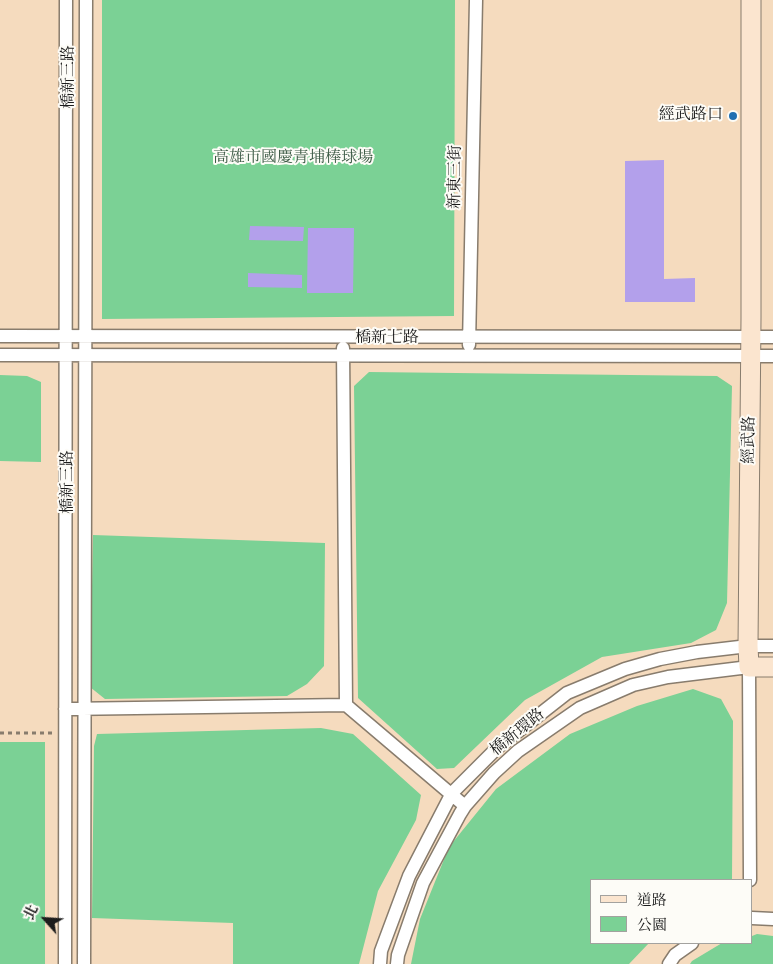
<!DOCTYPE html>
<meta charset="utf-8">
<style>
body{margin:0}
#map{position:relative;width:773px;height:964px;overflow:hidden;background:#f5dbbe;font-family:"IM FELL Double Pica","Noto Serif TC",serif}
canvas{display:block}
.legend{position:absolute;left:590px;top:879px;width:162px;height:65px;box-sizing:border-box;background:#fdfcf7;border:1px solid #a3a29f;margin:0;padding:6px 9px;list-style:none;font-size:15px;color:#1c1c1c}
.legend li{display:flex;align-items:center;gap:10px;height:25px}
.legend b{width:25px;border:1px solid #a3a29f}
.north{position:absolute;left:20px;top:894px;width:50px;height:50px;-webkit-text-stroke:4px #fdfcf7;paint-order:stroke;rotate:296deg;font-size:14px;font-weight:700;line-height:20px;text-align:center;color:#1c1c1c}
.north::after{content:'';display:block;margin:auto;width:18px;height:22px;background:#1c1c1c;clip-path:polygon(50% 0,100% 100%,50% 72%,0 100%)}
</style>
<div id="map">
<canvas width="773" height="964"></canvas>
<ul class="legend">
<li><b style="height:6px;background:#fbe5cf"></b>道路</li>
<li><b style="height:14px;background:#7bd195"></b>公園</li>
</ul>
<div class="north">北</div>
</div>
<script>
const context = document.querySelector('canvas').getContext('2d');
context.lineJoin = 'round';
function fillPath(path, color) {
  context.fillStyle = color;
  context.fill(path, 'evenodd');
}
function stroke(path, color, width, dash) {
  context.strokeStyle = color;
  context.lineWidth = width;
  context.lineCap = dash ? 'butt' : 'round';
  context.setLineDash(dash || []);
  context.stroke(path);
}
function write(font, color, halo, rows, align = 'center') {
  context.font = font + ' "IM FELL Double Pica","Noto Serif TC",serif';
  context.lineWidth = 4;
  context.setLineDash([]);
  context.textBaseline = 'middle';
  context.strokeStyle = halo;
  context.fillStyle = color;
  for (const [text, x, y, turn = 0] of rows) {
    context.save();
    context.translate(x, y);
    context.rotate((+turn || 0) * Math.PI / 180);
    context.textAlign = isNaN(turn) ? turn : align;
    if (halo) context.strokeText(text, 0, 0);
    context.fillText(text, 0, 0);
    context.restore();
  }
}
fillPath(new Path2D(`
 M102 0H455L454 316 102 319Z
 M369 372 717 376 732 386 727 603 716 630 691 643 602 657 525 700 454 768 437 769 358 698 354 386Z
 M0 375 27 376 41 382V462L0 461Z
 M93 535 325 543 324 666 307 684 287 696 105 699 90 687Z
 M693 689 721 699 733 721 732 880H592V943H649L629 964H411L420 919 449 847 496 789 570 734 637 706Z
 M321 728 353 734 421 795 416 820 378 891 359 964H233V923L92 918 94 746 97 734Z
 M0 742H45V964H0Z
 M757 934 773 936V964H690L692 961 722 943H752V936Z`), '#7bd195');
fillPath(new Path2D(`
 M664 160V279L695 278V302H625V161Z
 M250 226 304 227 303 241 249 240Z
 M308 228H354L353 293H307Z
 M248 273 302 275V288L248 287Z`), '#b3a0eb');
const street = new Path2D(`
 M0 336 773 337
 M469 345 476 0
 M343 348 346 705
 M0 355 773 356
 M65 709 346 705 465 806
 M752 918 773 919
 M65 964 66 0
 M84 964 86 0
 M380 964 381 951 409 876 452 793 498 747 567 693 625 669 660 659 697 652 748 646H773
 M397 964 398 955 423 883 460 814 465 806 494 773 518 751 580 708 633 685 668 677 749 667 750 880
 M669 964 675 955 692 943`);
const secondary = new Path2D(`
 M751 0V318L748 646 749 667H773`);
stroke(street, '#887c6d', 15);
stroke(secondary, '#887c6d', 21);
stroke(new Path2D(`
 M0 733H52`), '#887c6d', 3, [4, 4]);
stroke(street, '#fff', 12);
stroke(secondary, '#fbe5cf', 19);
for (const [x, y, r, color] of [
 [733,116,5,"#1f6fb2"]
]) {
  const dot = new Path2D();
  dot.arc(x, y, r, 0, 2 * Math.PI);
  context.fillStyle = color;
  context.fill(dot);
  stroke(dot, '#fdfcf7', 2);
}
write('16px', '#1c1c1c', '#fdfcf7', [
 ["橋新三路",70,77,-90],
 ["新東三街",456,177,-89],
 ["橋新七路",387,339],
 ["經武路",750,440,-89],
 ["橋新三路",69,482,-90],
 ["橋新環路",518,733,-39]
]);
write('16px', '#1c1c1c', '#fdfcf7', [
 ["經武路口",723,116]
], 'right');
write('16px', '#3d5b46', '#fdfcf7', [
 ["高雄市國慶青埔棒球場",293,159]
]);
</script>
